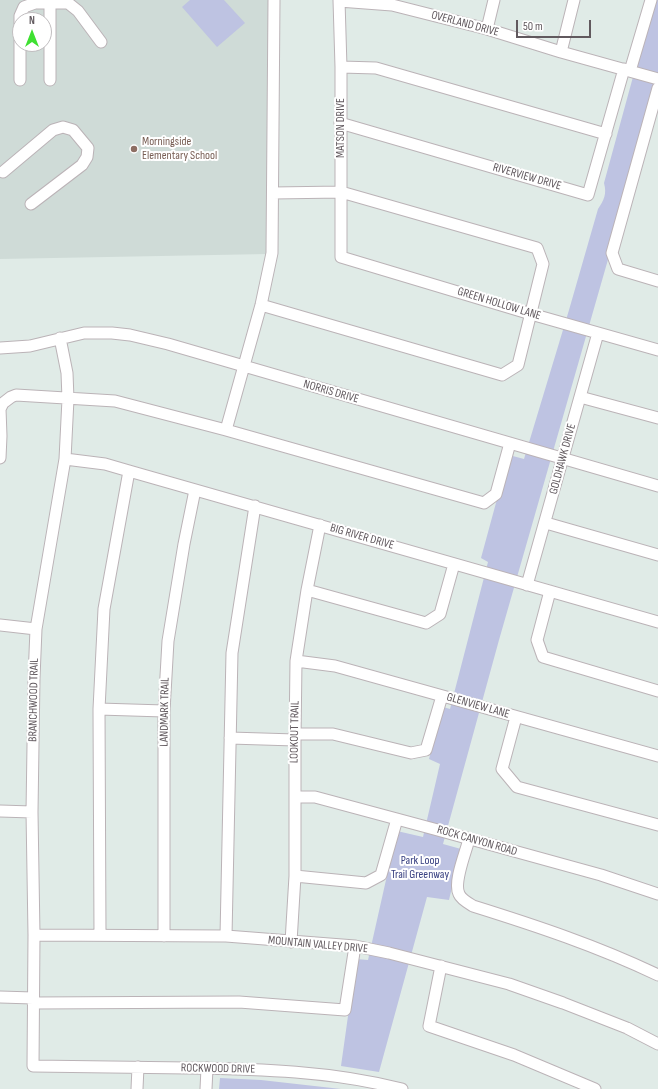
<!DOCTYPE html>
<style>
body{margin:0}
#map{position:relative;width:658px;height:1089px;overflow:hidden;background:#e0ebe7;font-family:"Sofia Sans Condensed",sans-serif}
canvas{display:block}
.north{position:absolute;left:12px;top:12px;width:40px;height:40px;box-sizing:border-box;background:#fff;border:1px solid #c0bdbf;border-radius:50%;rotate:0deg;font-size:11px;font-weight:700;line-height:16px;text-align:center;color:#61595e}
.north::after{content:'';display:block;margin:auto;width:14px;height:18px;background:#3fe032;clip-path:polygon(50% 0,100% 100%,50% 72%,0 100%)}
.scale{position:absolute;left:516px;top:20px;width:75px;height:18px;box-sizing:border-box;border:2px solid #61595e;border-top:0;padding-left:5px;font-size:12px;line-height:14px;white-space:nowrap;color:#61595e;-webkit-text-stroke:3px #fff;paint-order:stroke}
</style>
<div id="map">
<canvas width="658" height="1089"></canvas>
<div class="north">N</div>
<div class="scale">50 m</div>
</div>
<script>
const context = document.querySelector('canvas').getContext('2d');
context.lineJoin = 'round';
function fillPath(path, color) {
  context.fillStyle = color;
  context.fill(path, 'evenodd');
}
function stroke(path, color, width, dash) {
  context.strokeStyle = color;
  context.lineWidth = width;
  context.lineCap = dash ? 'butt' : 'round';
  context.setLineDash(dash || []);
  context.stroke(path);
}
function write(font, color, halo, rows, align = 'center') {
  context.font = font + ' "Sofia Sans Condensed",sans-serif';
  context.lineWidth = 4;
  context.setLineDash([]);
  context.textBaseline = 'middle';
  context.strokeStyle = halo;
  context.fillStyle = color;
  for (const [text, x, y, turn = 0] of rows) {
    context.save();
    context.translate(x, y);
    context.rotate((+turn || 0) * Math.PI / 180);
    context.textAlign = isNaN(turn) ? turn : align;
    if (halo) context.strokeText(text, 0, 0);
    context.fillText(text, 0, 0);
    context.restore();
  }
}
fillPath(new Path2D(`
 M0 0H269L268 254 0 259ZM20 20H44V44H20Z`), '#cfdbd7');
fillPath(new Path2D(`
 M190 0H224L245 23 217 47 182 7Z
 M654 0H658V85L499 640 443 844 461 849 449 900 427 897 379 1072 341 1066 356 959 368 960 397 831 423 837 440 764 429 759 443 707 450 709 488 562 481 558 509 455 524 459 569 310 598 209C604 200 607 194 604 183Z
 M220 1078 261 1080 341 1089H219Z`), '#bec3e2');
const minor = new Path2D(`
 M339 0 341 67V257L531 314 658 350
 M339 1 392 5 487 29 561 52 658 79
 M50 3V80
 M487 29 494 0
 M561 52 574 0
 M341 67 376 68 606 134
 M630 71 651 0
 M20 80V16L24 7 35 3H68L78 11 101 42
 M658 88 612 253 618 269 658 281
 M340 123 588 195 624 69
 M3 172 53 130 63 127 73 130 88 148 87 157 82 165 31 204
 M261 305 502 375 518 365 543 264 537 248 341 192 273 193
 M60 338 67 373 68 399 65 459 36 629 34 678 32 812 34 935 33 1066C85 1067 136 1067 188 1068 260 1069 332 1071 402 1089
 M0 348 30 346 84 333H112L130 335 168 344 658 486
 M580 397 658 418
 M226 430 484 503 496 494 510 443
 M0 458 1 436 0 409 3 403 11 397 16 395 115 401 226 430 261 305 272 253 274 0
 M65 459 105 464 129 471 658 622
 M546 523 658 555
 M527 585 598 333
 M307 590 426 623 440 614 454 564
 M550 591 537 640 543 657 658 691
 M0 625 36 629
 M296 661 335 666 658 756
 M99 709 164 711
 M516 717 502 769 517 787 658 825
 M295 734H333L411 753 426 750 442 696
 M230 738 295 740
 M295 797H315L434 829 601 875 658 894
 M0 811 32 812
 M469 839C466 852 453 882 459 894 461 899 468 903 473 906 537 926 597 946 658 975
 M295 876 366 883 381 875 397 819
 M34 935 226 936 355 946 389 953 509 984 563 1003 627 1028 658 1044
 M100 935 99 709 104 609 129 471
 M164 936V711L168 641 184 544 195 490
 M226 936 232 653 255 506
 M291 942 295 876V740L296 661 307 590 320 525
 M441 966 429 1026 514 1055 595 1089
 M0 997 33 998
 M33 1003 239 1002 345 1010 355 946
 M137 1089 138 1067
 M206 1089 207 1068`);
stroke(minor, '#bbb3b7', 13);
stroke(minor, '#fff', 11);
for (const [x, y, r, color] of [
 [134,149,4,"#8d6e63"]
]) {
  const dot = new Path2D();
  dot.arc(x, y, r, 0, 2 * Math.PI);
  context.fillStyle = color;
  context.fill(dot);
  stroke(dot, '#fff', 1.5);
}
write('12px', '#61595e', '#fff', [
 ["OVERLAND DRIVE",465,24,15],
 ["MATSON DRIVE",341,128,-90],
 ["RIVERVIEW DRIVE",527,177,16],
 ["GREEN HOLLOW LANE",499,304,17],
 ["NORRIS DRIVE",331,392,16],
 ["GOLDHAWK DRIVE",563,459,-75],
 ["BIG RIVER DRIVE",362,537,16],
 ["BRANCHWOOD TRAIL",34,700,-89],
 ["GLENVIEW LANE",478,706,16],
 ["LANDMARK TRAIL",165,712,-89],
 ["LOOKOUT TRAIL",295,732,-89],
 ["ROCK CANYON ROAD",477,841,16],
 ["MOUNTAIN VALLEY DRIVE",318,945,5],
 ["ROCKWOOD DRIVE",218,1069,1]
]);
write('12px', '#785e54', '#fff', [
 ["Morningside",142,142],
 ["Elementary School",142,156]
], 'left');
write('12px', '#384081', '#fff', [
 ["Park Loop",420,861],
 ["Trail Greenway",420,875]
]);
</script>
